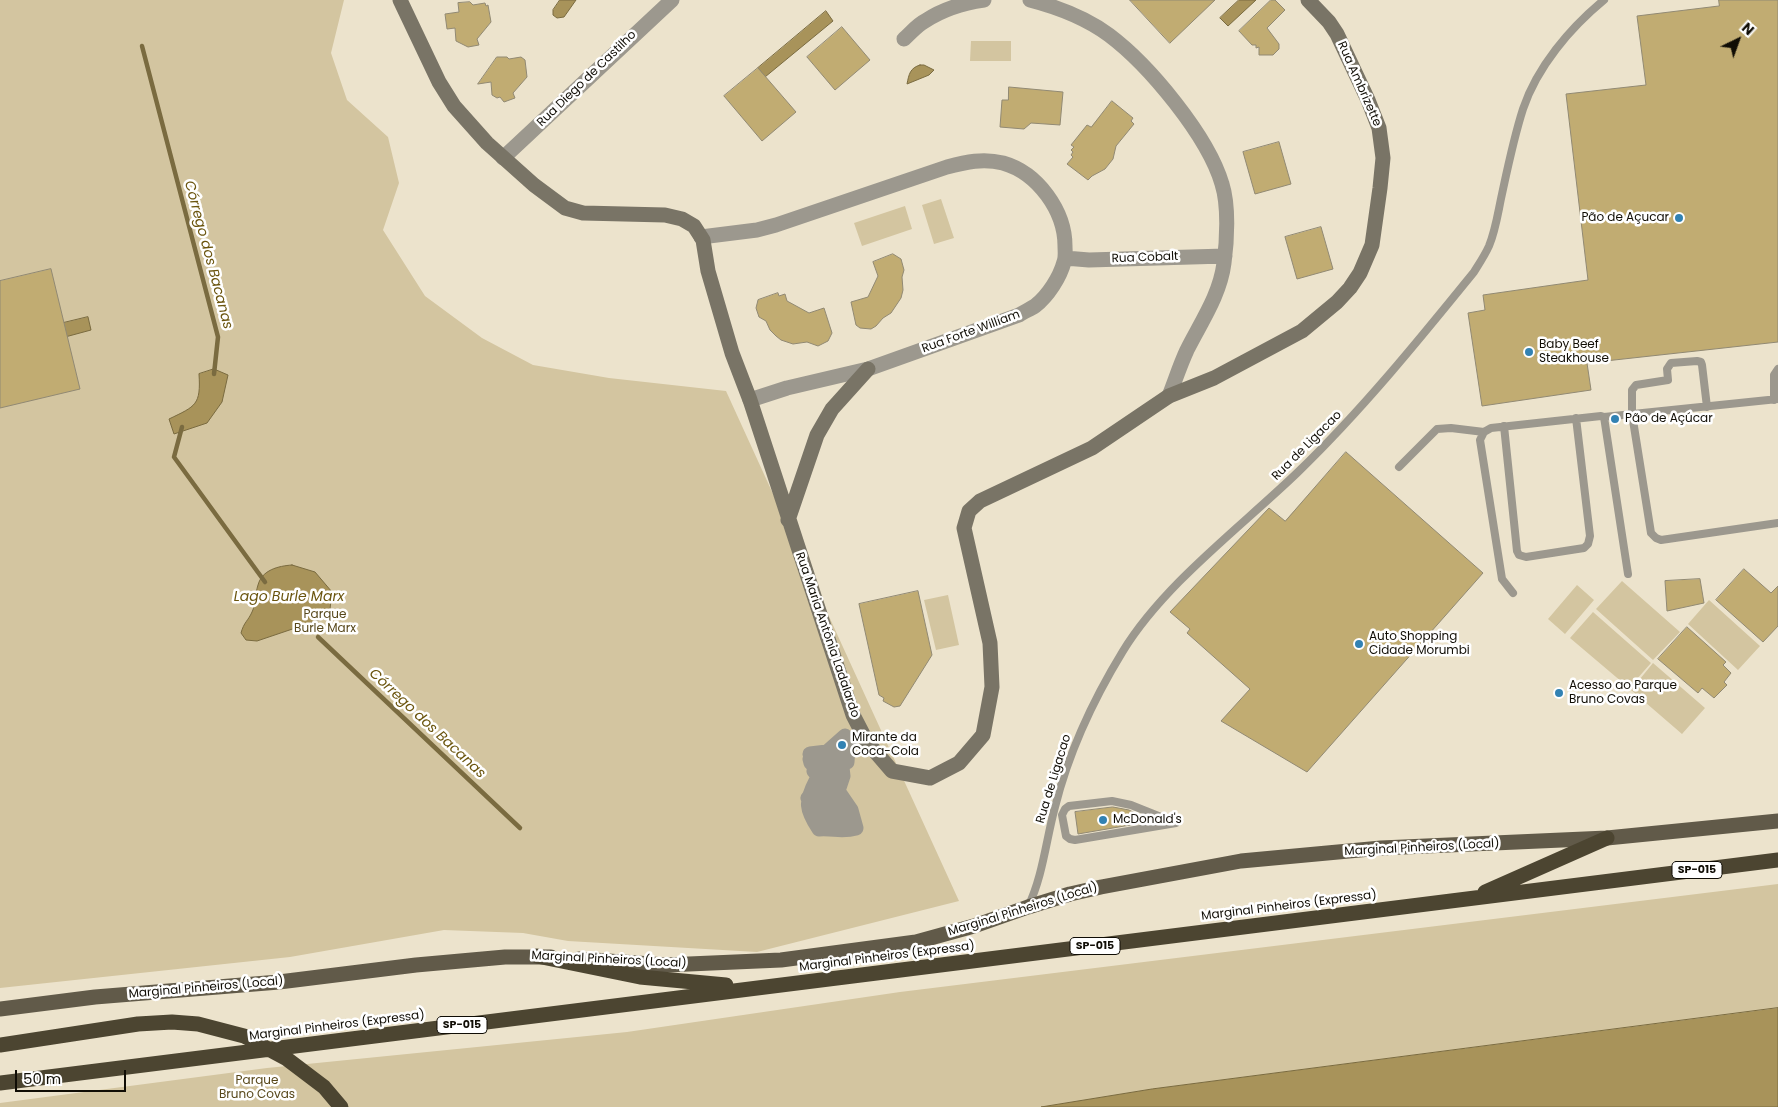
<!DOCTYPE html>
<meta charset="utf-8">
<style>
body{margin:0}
#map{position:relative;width:1778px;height:1107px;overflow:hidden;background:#ece3cc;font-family:Poppins,sans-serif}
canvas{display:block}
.north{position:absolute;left:1713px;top:15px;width:50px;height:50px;-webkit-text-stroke:4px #fff;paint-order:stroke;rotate:42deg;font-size:14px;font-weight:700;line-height:20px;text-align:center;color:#100d05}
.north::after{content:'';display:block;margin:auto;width:18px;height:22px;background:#100d05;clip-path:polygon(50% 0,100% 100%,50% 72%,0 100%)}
.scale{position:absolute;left:15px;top:1070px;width:111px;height:22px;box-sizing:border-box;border:2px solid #100d05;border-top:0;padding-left:6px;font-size:15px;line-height:18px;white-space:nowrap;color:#100d05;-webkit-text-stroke:4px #fff;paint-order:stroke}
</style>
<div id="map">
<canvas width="1778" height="1107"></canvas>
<div class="north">N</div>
<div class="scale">50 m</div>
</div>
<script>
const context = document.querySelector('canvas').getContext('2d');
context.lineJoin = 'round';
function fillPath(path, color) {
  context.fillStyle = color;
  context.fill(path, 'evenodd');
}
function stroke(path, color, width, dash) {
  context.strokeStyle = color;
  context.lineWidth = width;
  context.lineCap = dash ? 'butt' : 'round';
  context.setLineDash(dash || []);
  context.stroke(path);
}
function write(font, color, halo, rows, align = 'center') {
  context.font = font + ' Poppins,sans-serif';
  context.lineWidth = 5;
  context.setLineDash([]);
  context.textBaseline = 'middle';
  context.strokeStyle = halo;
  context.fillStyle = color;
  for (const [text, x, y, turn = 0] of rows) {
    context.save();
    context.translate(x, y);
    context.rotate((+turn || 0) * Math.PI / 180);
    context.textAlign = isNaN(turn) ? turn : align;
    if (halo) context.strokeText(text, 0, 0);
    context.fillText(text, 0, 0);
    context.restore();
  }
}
fillPath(new Path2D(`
 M0 0H344L331 53 347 100 388 137 399 183 383 230 425 296 482 338 533 365 609 378 726 391 959 901 757 952 568 941 523 933 444 930 290 957 0 988Z
 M971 41H1011V61H970Z
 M941 199 954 238 934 244 922 205Z
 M905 206 912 229 862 246 854 223Z
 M1622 581 1680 632 1653 660 1596 609Z
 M1577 585 1594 600 1565 634 1548 619Z
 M948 595 959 645 936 650 924 600Z
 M1709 600 1760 646 1738 670 1688 624Z
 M1593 612 1651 663 1629 688 1570 638Z
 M1653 663 1705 708 1682 734 1631 690Z
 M1778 884V1008L1152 1089 1041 1107H0V1103L267 1068 627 1032 900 992Z`), '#d3c5a0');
const water = new Path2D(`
 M560 0H576L564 17 557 18 553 15V10Z
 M1239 0H1256L1228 26 1220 18Z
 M826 11 833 21 765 77 758 68Z
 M920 65H924L934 70 929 75 907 84C909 74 910 68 920 65Z
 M88 317 91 330 54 340 51 326Z
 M214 369 228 375 222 402 207 423 174 434 169 419C196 406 201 405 199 374Z
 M292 565 315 572 332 592 330 609 322 619 257 641 246 640 241 633C244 622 248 621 252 612 256 604 255 594 258 585 262 570 278 566 292 565Z
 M1778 1008V1107H1041L1152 1089Z`);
fillPath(water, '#a8935a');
stroke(water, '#7a6b40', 1);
stroke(new Path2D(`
 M142 46 218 337 214 374
 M182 427 174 457 265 582
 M318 637 520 828`), '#7a6b40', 4.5);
const building = new Path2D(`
 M1130 0H1215L1170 43Z
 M1271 0H1275L1285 10 1267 28 1279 44V49L1273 55H1259V47L1256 48V45H1252L1239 31Z
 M1719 0H1778V342L1587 363 1591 390 1482 406 1468 313 1485 310 1483 295 1588 280 1566 94 1646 85 1637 16 1719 6Z
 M470 2 473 5 485 3 486 6 488 5 491 22 477 39 479 45 468 47 456 41 455 28 447 29 445 14 459 12 458 3Z
 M842 27 870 60 835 90 807 57Z
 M497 57H507L509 59 521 57 525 60 527 77 513 93 515 98 504 102 500 97 497 98 492 95 491 82 478 84Z
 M758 68 796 112 762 141 724 96Z
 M1009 87 1063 92 1060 125 1031 123 1024 129 1000 127 1002 100H1008Z
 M1112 101 1133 118 1131 121 1134 124 1116 146 1113 159 1105 169 1092 176 1088 180 1067 164 1073 157 1071 155 1073 152 1071 150 1074 147 1071 145 1087 125 1091 127Z
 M1279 142 1291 184 1255 194 1243 152Z
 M1321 227 1333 269 1297 279 1285 237Z
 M893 254 901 259 904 270 902 277 903 290 901 298 891 313 883 318 876 326 871 329 860 328 856 325 851 302 868 297 878 276 873 262Z
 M51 269 80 389 0 408V281Z
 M778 293 779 296 785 294 787 301 809 313 824 308 832 333 828 341 818 346 807 342 793 344 781 340 776 336 770 330 766 321 759 317 756 308 758 300Z
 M1346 452 1483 573 1307 772 1221 721 1250 689 1187 633 1190 629 1170 612 1269 508 1285 521Z
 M1744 569 1771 593 1778 586V626L1763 642 1716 600Z
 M1700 579 1704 603 1667 611 1665 581Z
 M918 591 932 655 900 706 894 707 883 701 884 698 879 695 859 604Z
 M1687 627 1726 662 1723 665 1731 673 1724 682 1727 685 1714 698 1702 688 1698 693 1658 659Z
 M1113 807 1129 810 1135 813 1136 824 1078 834 1075 812Z`);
fillPath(building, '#c1ac72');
stroke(building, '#918973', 1);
stroke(new Path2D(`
 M1774 400V375L1778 369
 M1707 407 1702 365 1701 362 1697 361 1671 363 1667 369 1668 380 1636 385 1632 390V414L1651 533 1656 538 1661 540 1778 523
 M1604 417 1778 399
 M1504 426 1517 551 1519 555 1526 557 1584 548 1588 544 1590 536 1576 418
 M1399 467 1437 429 1451 428 1484 432
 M1513 593 1502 579 1480 440 1484 432 1491 428 1601 416 1604 417 1628 574
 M1112 801 1131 805 1176 823 1075 840 1070 839 1066 836 1062 815 1065 809 1069 806Z
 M1028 907C1043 876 1046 840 1055 807 1069 751 1093 700 1123 651 1164 584 1241 527 1298 472 1362 410 1418 341 1474 272 1479 264 1485 255 1489 246 1496 229 1498 212 1502 194 1508 166 1514 137 1523 109 1537 67 1570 28 1604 0`), '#9c988e', 8);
stroke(new Path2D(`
 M1030 0C1057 7 1086 18 1109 35 1149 65 1208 136 1222 184 1229 206 1227 241 1224 263 1220 295 1201 322 1187 350 1180 365 1175 381 1169 396
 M904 39C911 33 917 25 925 21 943 9 963 3 984 0
 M503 158 672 0
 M701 237 757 230 776 225 947 167C966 162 983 158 1003 163 1038 173 1065 211 1065 246 1065 251 1066 257 1064 262 1060 277 1048 296 1035 306 1030 309 1024 312 1019 315L868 369 787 388 750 400
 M1065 258 1089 260 1225 256
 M810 754 827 752 845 736 850 744 826 760 810 759 811 763 831 760 848 749 847 762 814 771 819 777 835 775 842 767 843 776 838 791 851 810 856 828C842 832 834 828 819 829 806 809 805 802 816 781V790L808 798 819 822 841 825 849 821C837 806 836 800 838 781L829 780 823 781 815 797 825 818 834 821 839 817 834 811V794L831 786 826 787 819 794C822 803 824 808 831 814V798L828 792 820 797 827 805 824 795`), '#9c988e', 15);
stroke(new Path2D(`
 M400 0 439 82 454 106 487 143 534 185 565 208 583 213 665 215 682 219 694 226 703 240 708 271 732 353 750 400 853 715 867 742 892 771 930 778 959 763 983 735 992 687 990 643 964 528 969 511 980 501 1092 448 1169 396 1214 378 1302 331 1337 302 1350 288 1360 273 1372 245 1380 188 1383 158 1379 128 1368 100 1337 34 1329 22 1308 0
 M788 520 817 435 832 409 868 369`), '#797466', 15);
stroke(new Path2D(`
 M579 959 666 965 781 960 916 942 974 926 1028 907 1070 894 1101 887 1241 861 1381 848 1607 838 1778 821
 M0 1009 95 997 279 982 416 965 505 957H551`), '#615a49', 15);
stroke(new Path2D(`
 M1485 892 1607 838
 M537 956 640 977 726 985
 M0 1045 138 1024 172 1022 198 1024 244 1036 287 1059 324 1087 341 1107
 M0 1083 1778 860`), '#4c4531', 15);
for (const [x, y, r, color] of [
 [1679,218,5,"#3282b3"],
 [1529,352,5,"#3282b3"],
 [1615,419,5,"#3282b3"],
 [1359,644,5,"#3282b3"],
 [1559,693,5,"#3282b3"],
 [842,745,5,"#3282b3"],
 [1103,820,5,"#3282b3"]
]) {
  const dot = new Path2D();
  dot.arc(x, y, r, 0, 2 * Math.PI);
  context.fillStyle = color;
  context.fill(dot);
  stroke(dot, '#fff', 2);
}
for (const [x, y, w] of [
 [1697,870,50],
 [1095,946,50],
 [462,1025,50]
]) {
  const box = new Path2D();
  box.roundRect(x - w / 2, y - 8.5, w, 17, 4);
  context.fillStyle = '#fff';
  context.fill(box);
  stroke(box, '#100d05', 1);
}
write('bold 11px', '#100d05', null, [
 ["SP-015",1697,870],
 ["SP-015",1095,946],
 ["SP-015",462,1025]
]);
write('12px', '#100d05', '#fff', [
 ["Rua Diego de Castilho",587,79,-44],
 ["Rua Ambrizette",1359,84,66],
 ["Rua Cobalt",1145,258,-2],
 ["Rua Forte William",971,332,-20],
 ["Rua de Ligacao",1307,446,-45],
 ["Rua Maria Antônia Ladalardo",827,635,71],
 ["Rua de Ligacao",1054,779,-73],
 ["Marginal Pinheiros (Local)",1422,848,-3],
 ["Marginal Pinheiros (Expressa)",1289,906,-7],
 ["Marginal Pinheiros (Local)",1023,910,-17],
 ["Marginal Pinheiros (Expressa)",887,957,-7],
 ["Marginal Pinheiros (Local)",609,960,3],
 ["Marginal Pinheiros (Local)",206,988,-5],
 ["Marginal Pinheiros (Expressa)",337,1026,-7]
]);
write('12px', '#100d05', '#fff', [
 ["Pão de Açucar",1669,218,"right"],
 ["Baby Beef",1539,345],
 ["Steakhouse",1539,359],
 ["Pão de Açúcar",1625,419],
 ["Auto Shopping",1369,637],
 ["Cidade Morumbi",1369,651],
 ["Acesso ao Parque",1569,686],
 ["Bruno Covas",1569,700],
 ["Mirante da",852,738],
 ["Coca-Cola",852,752],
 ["McDonald's",1113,820]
], 'left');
write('12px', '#58481b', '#fff', [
 ["Parque",325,615],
 ["Burle Marx",325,629],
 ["Parque",257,1081],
 ["Bruno Covas",257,1095]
]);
write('italic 14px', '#6a540d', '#fff', [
 ["Córrego dos Bacanas",208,255,75],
 ["Lago Burle Marx",289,597],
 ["Córrego dos Bacanas",427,724,43]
]);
</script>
